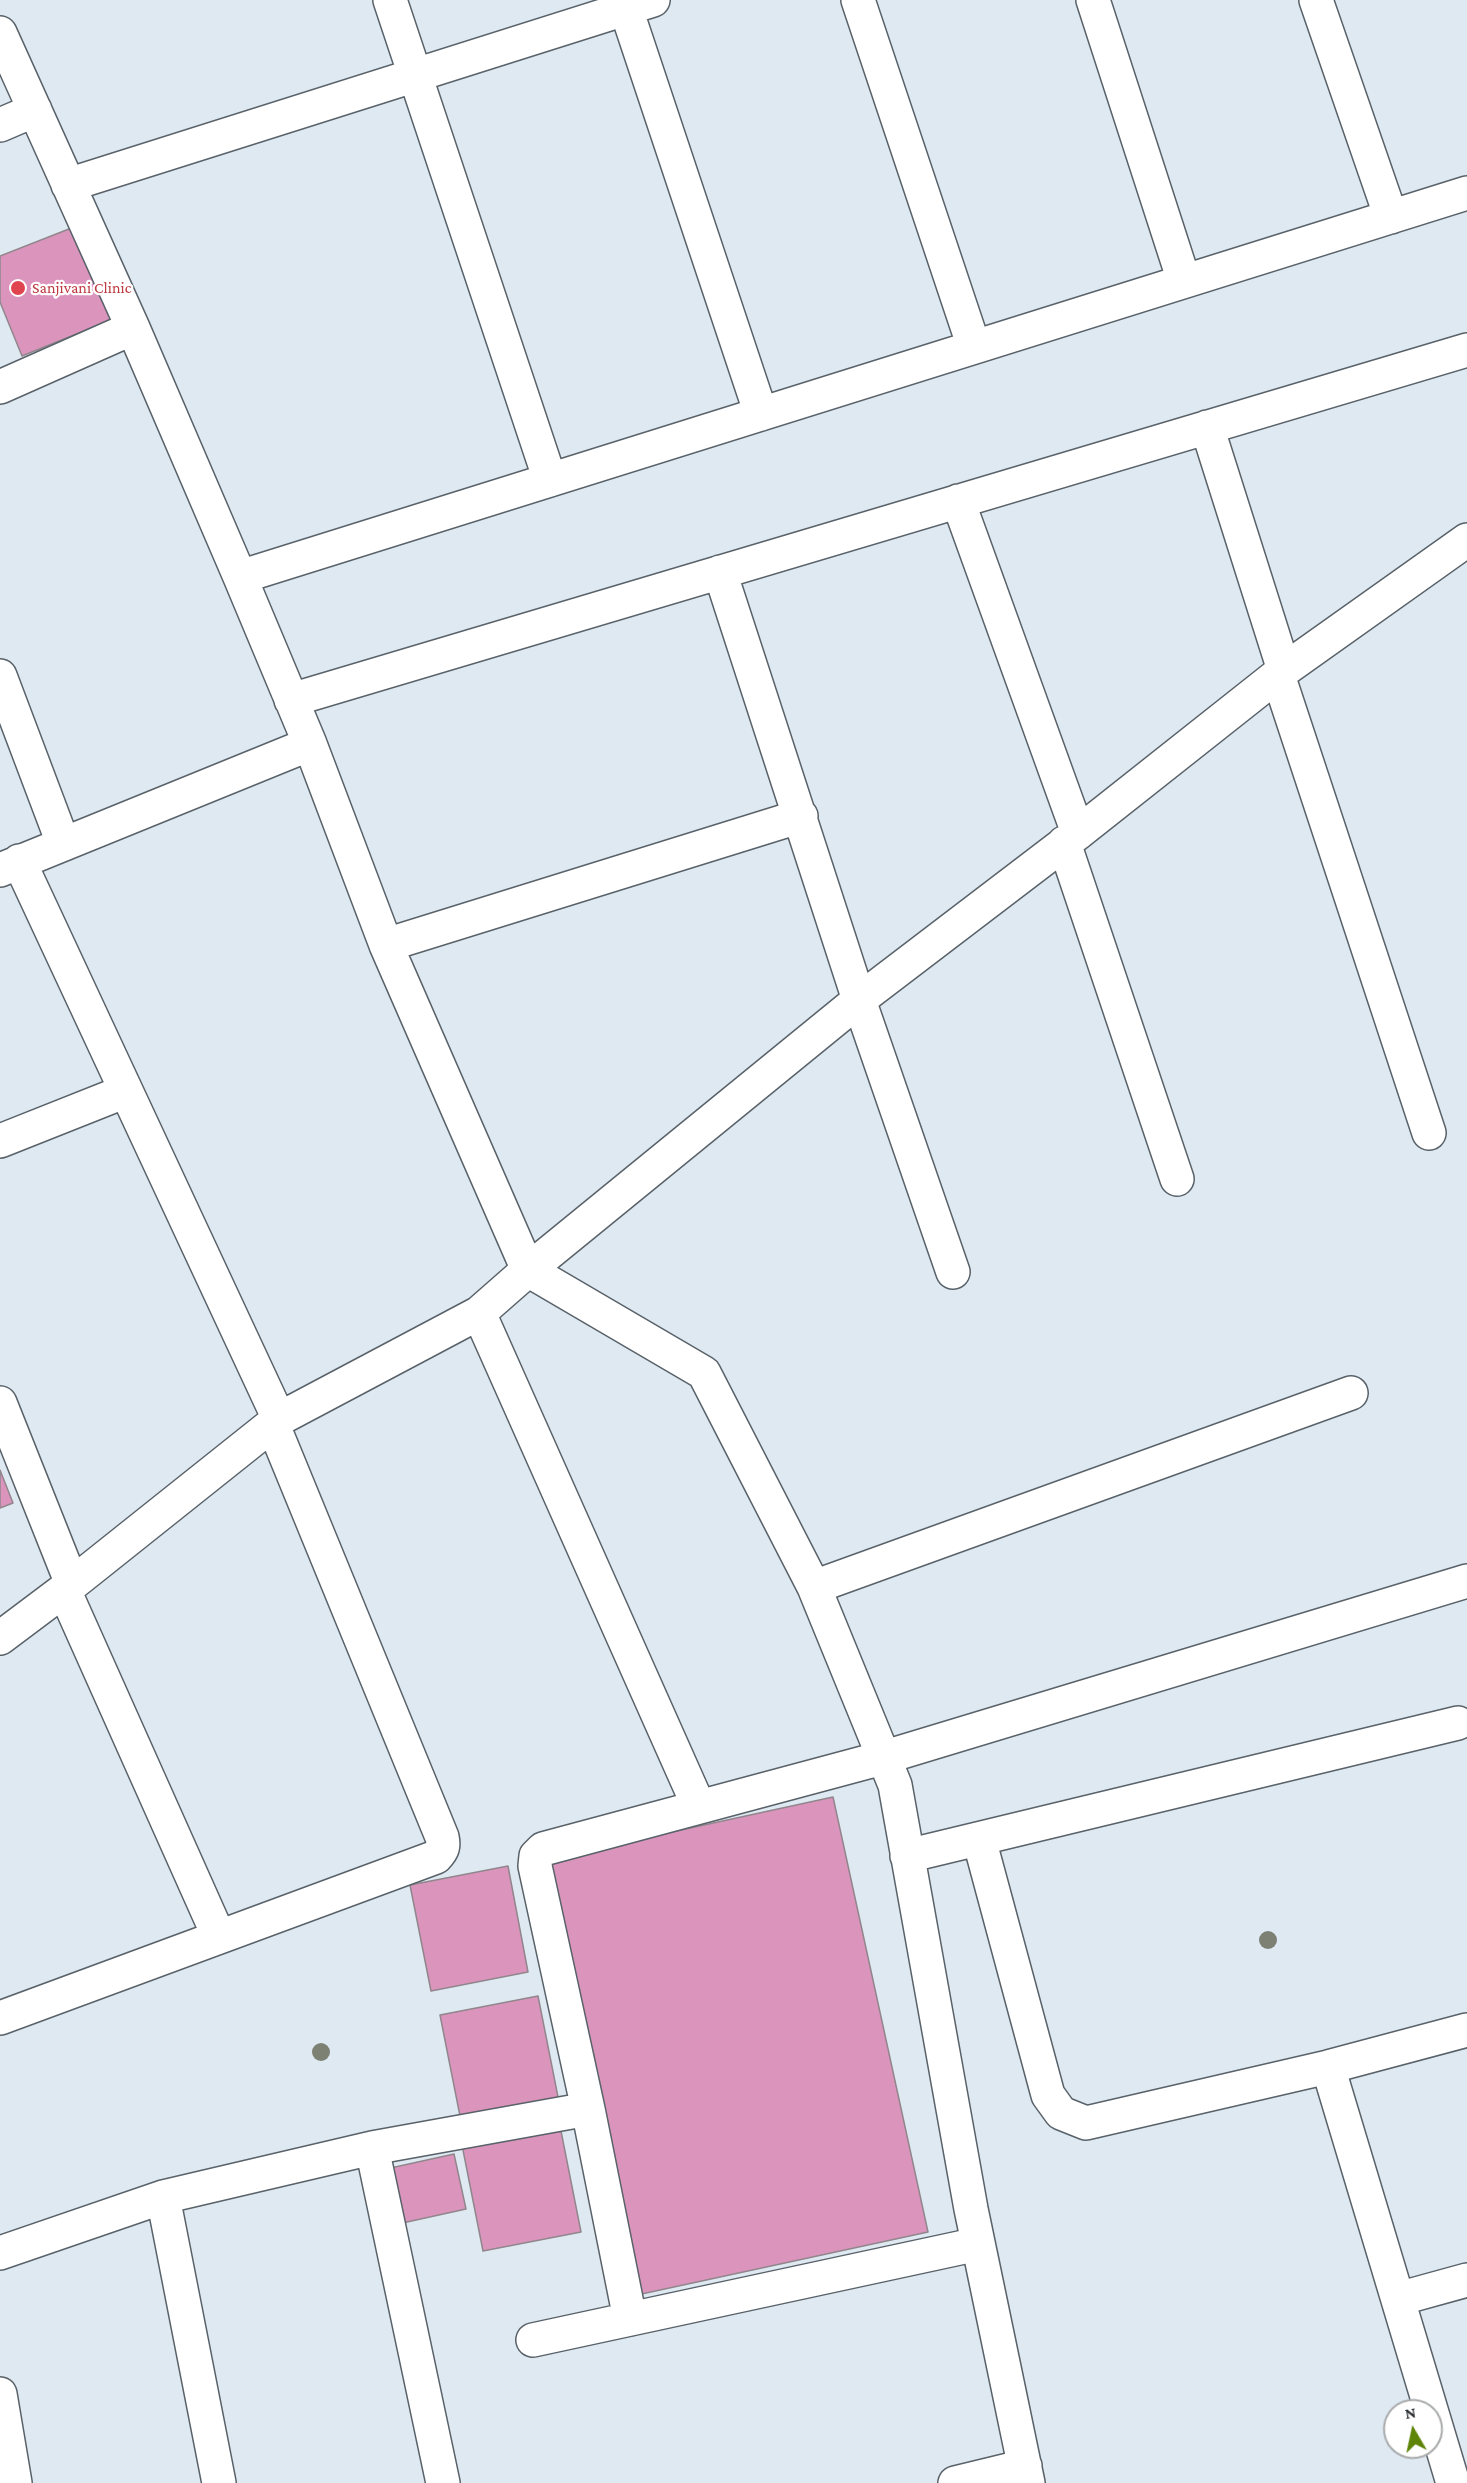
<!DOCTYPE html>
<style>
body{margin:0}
#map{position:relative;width:1467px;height:2483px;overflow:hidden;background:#dfe9f2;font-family:"Crimson Pro",serif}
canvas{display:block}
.north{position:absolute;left:1383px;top:2399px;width:60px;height:60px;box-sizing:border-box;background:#fff;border:2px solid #a9abac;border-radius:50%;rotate:351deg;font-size:16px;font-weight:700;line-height:24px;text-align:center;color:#282c2f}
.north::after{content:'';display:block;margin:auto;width:21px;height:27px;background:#5e8508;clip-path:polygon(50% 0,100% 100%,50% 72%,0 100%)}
</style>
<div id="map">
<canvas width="1467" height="2483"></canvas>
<div class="north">N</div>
</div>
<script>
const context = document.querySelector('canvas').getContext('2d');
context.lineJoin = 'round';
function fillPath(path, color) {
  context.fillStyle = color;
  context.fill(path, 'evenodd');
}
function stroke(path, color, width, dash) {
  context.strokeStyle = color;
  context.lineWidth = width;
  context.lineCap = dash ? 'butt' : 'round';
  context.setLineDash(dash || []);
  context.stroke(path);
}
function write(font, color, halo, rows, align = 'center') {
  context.font = font + ' "Crimson Pro",serif';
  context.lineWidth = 4.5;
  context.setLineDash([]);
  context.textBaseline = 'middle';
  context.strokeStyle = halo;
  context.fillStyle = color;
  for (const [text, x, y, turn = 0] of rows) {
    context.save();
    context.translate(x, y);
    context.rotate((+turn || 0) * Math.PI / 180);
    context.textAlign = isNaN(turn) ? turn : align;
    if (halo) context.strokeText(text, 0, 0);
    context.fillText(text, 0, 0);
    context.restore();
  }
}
const building = new Path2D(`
 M74 227 111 320 22 356 0 302V256Z
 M0 1470 13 1503 0 1508Z
 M833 1797 928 2232 637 2295 543 1860Z
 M508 1866 528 1972 431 1991 410 1885Z
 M538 1996 559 2102 461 2121 440 2015Z
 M560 2126 581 2232 483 2251 462 2145Z
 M454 2154 466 2209 398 2224 386 2169Z`);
fillPath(building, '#db95bd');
stroke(building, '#91868c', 1.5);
const minor = new Path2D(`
 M390 0 550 480
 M623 0 761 414
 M858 0 974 347
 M1093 0 1184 281
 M1316 0 1391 217
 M0 33 133 328 240 577 310 744 386 945 528 1270 704 1373 814 1587 895 1785 971 2209 1028 2483
 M0 125 35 110
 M68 185 653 0
 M0 387 133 328
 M1207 427 1284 670
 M958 501 1078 833
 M720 572 859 1000 953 1272
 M240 577 1467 193
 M1278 675 1429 1133
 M0 676 63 843
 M291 700 1467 350
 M1064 843 1177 1179
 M19 861 279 1419
 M0 870 310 744
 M386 945 801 816
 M0 1141 126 1091
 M479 1313 699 1807
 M0 1403 72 1584
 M814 1587 1351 1393
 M64 1590 219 1937
 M0 1638 72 1584 279 1419 479 1313 528 1270 859 1000 1078 833 1284 670 1467 540
 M979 1839 1048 2095 1061 2113 1086 2123 1328 2067 1467 2030
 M907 1856 1458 1723
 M0 2018 436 1857C443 1850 444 1846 442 1837L273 1425
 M1328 2067 1453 2483
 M372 2148 588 2109
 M163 2197 219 2483
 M0 2253 163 2197 372 2148 443 2483
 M1398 2299 1467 2280
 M630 2319 588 2109 535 1866 536 1856 543 1849 882 1758 1467 1581
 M533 2340 978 2244
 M0 2394 15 2483
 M955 2483 1025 2466`);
stroke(minor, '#596269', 36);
stroke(minor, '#fff', 33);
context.fillStyle = '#7d8173';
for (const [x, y] of [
 [1268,1940],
 [321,2052]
]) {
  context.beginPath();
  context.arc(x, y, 9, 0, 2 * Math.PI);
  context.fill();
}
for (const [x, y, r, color] of [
 [18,288,8,"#e0444e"]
]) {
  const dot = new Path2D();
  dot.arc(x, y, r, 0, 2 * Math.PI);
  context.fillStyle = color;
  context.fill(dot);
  stroke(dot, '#fff', 2);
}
write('16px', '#be3a42', '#fff', [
 ["Sanjivani Clinic",32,288]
], 'left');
</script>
